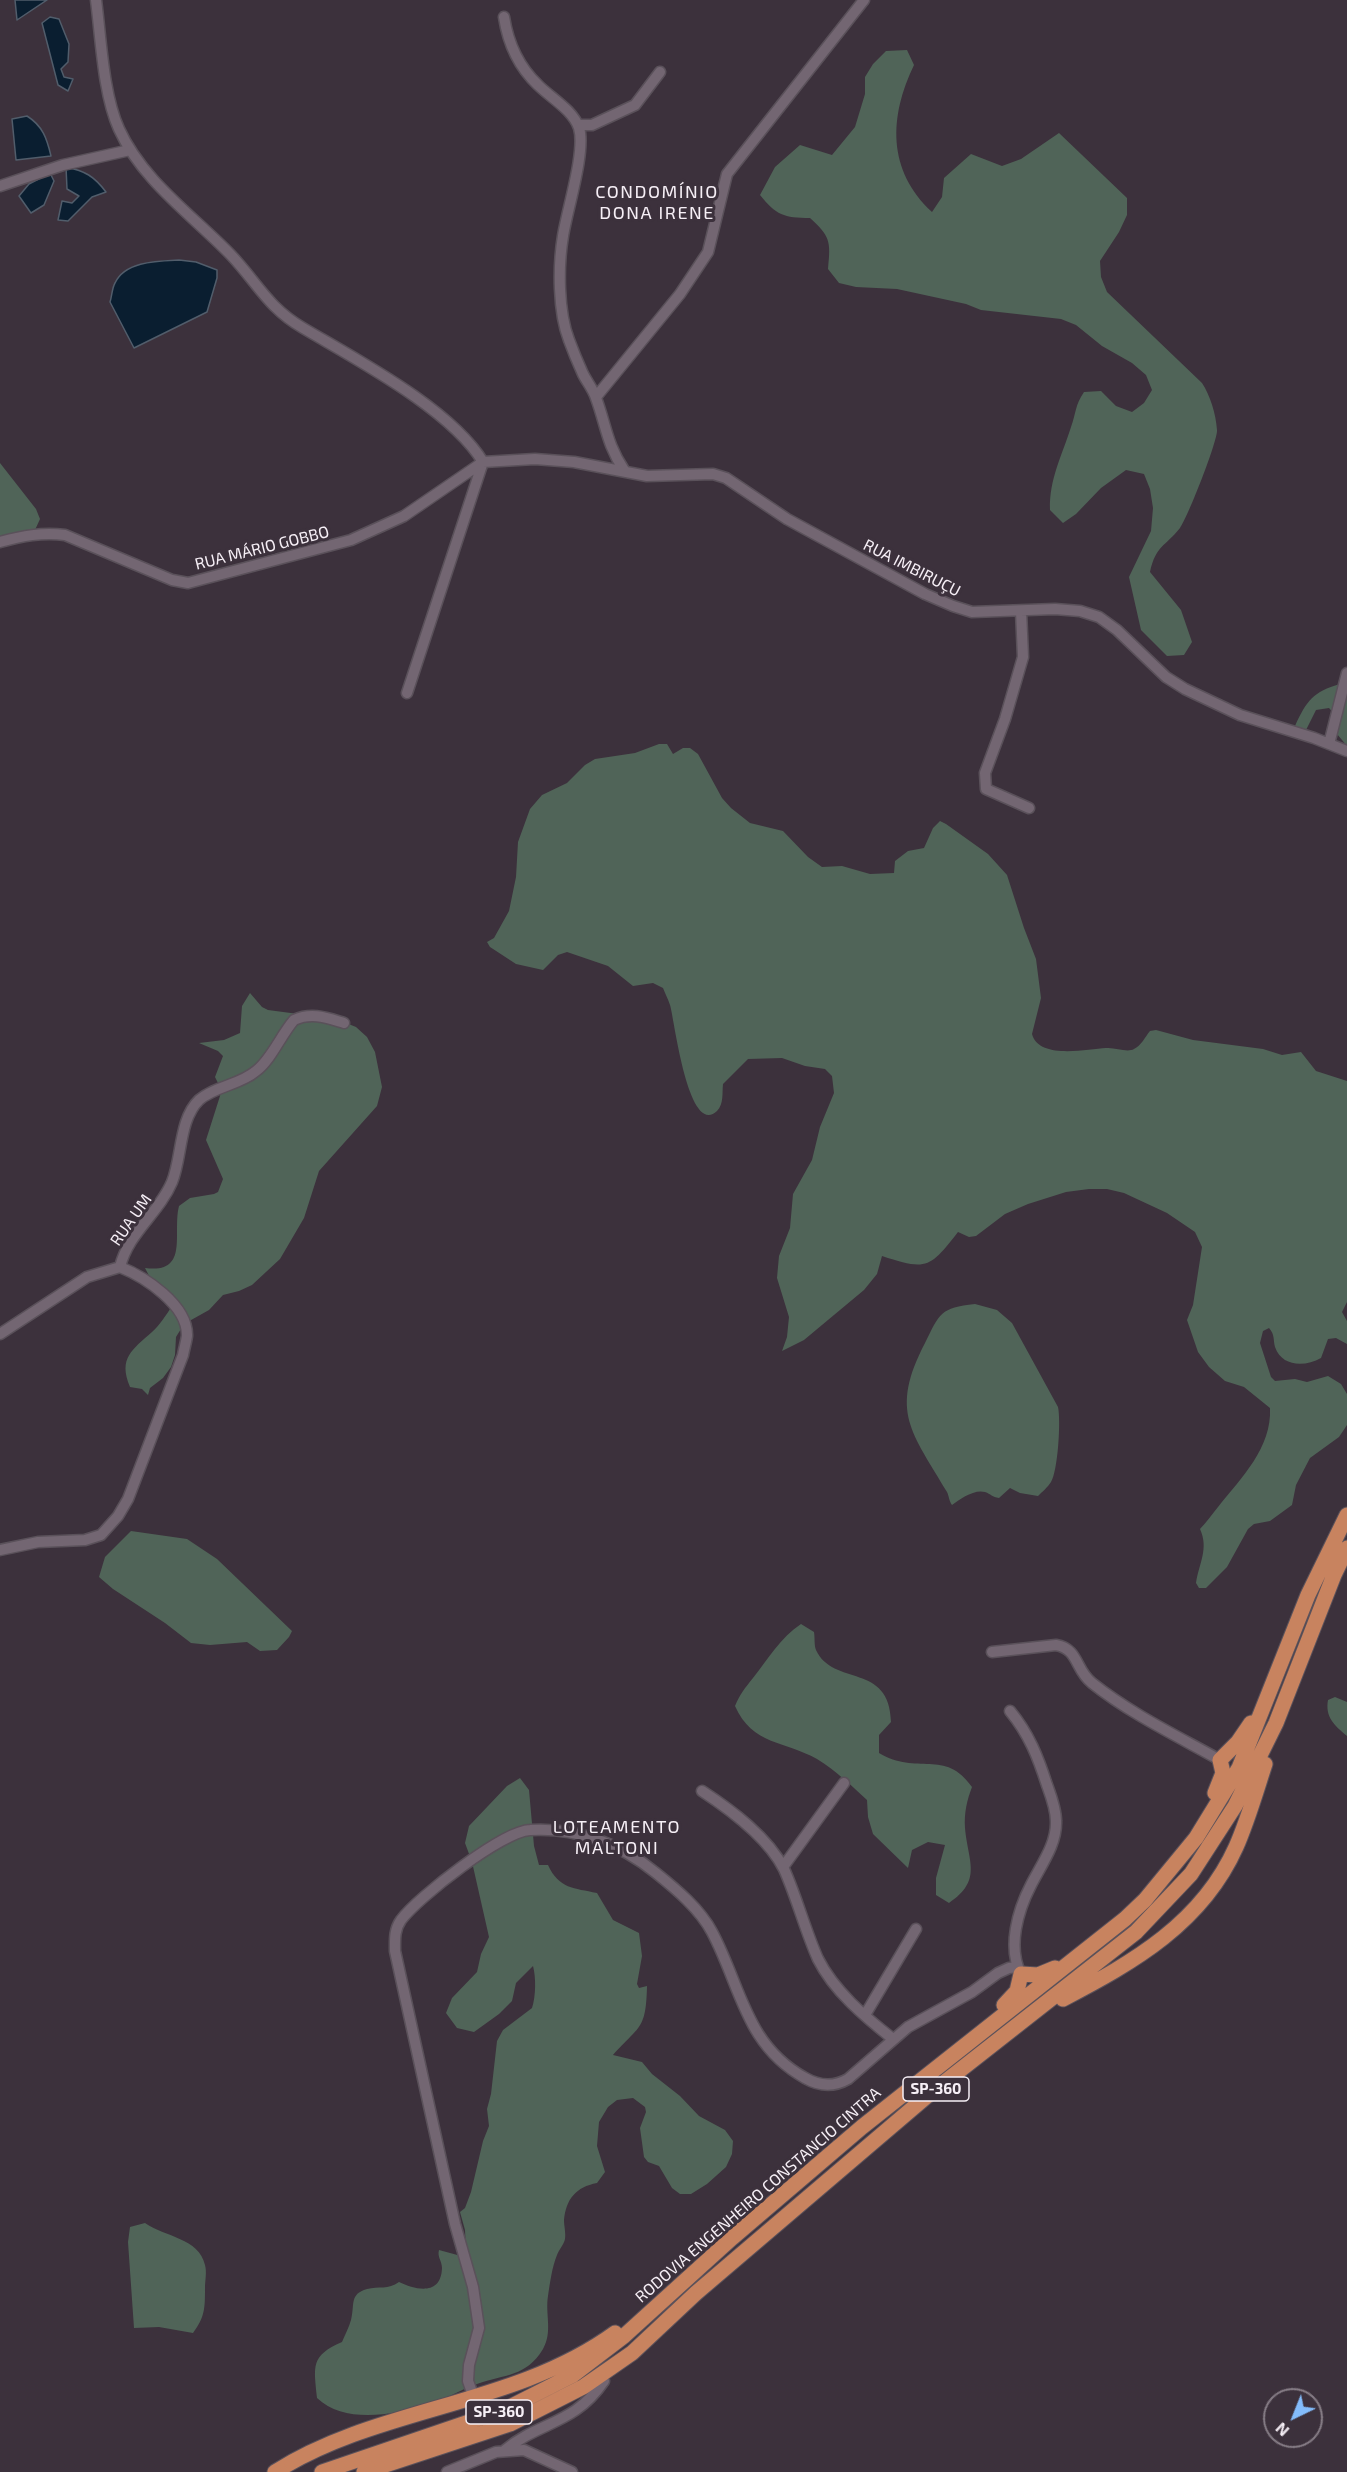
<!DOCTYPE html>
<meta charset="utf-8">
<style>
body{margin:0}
#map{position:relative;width:1347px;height:2472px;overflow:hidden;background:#3c313c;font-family:"Exo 2",sans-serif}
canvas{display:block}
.north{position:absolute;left:1263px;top:2388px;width:60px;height:60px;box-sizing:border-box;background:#3c313c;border:2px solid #867d86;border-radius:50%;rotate:223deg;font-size:16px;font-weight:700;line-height:24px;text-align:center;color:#f6eff6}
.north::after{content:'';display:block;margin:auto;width:21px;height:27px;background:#83bcfb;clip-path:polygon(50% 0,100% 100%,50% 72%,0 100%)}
</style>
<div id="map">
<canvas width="1347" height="2472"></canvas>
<div class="north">N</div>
</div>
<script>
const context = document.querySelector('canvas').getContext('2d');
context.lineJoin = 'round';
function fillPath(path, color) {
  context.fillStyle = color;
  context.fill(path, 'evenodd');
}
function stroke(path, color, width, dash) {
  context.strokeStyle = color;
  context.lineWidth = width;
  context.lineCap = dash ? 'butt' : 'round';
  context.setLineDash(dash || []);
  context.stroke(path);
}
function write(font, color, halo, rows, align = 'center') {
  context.font = font + ' "Exo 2",sans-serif';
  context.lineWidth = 6;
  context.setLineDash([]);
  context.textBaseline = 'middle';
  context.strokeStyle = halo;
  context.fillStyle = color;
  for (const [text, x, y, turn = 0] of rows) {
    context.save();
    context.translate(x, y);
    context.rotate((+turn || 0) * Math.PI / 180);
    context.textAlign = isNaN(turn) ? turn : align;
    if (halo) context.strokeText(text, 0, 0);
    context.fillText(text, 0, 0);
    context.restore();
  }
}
fillPath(new Path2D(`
 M907 50 914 65C889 117 887 170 932 212L942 197 944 178 971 154 1002 166 1021 159 1059 133 1127 198V215L1119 232 1100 261 1101 277 1107 292 1202 383C1210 395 1216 414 1217 430 1218 440 1188 517 1180 528 1165 547 1156 545 1150 572L1181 610 1192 642 1184 655 1167 656 1141 630 1129 577 1151 531 1153 508 1150 489 1144 474 1126 470 1101 488 1076 514 1063 523 1050 510C1049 479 1062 456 1071 427 1076 413 1075 405 1084 392L1101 391 1116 406 1132 412 1144 403 1152 390 1146 375 1132 363 1102 346 1076 325 1061 319 981 310 966 304 897 289 856 287 839 283 828 269C831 241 830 236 810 218 784 218 776 215 760 195L775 167 800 145 832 155 855 127 865 94V77L873 64 886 51Z
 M0 463 36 509 40 519 35 530 0 542Z
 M1347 673V746L1337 734 1336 716 1329 708 1316 710 1306 730 1302 732 1295 726C1307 700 1313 692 1340 684Z
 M659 744H667L673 754 683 748H690L698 754 722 798 731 808 750 823 783 831 808 857 822 867 842 866 870 874 894 873 895 861 908 851 924 848 933 828 940 821 946 824 988 854 1007 875 1024 928 1036 959 1041 998 1032 1034C1039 1060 1087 1049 1106 1048 1115 1047 1127 1053 1134 1049 1141 1046 1145 1037 1150 1031L1156 1030 1193 1040 1263 1049 1282 1055 1301 1052 1316 1071 1347 1081V1302L1342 1312 1347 1321V1344L1336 1338 1328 1339 1321 1358C1305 1367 1282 1367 1275 1347 1273 1339 1275 1335 1269 1328L1263 1331 1260 1343 1271 1377 1275 1381 1295 1379 1307 1382 1328 1376 1341 1384 1347 1394V1425L1339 1437 1310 1458 1296 1485 1292 1505 1270 1521 1254 1524 1248 1529 1227 1567 1206 1588H1199L1196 1583C1199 1563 1209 1549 1200 1529 1207 1522 1212 1514 1218 1507 1241 1478 1272 1448 1270 1408L1244 1387 1225 1381 1209 1367 1198 1352 1187 1320 1193 1305 1202 1247 1195 1232 1167 1213 1124 1193 1107 1189H1089L1066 1192 1028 1204 1005 1214 976 1236 969 1237 958 1232C930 1268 927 1271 882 1256L877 1274 864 1290 804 1340 782 1351 787 1337 789 1317 777 1278 779 1256 790 1228 793 1194 812 1160 820 1127 834 1093 832 1076 825 1069 805 1066 782 1058 748 1059 723 1084C722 1093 724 1104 717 1111 688 1138 674 1017 670 1005 668 999 665 993 663 988L653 983 633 986 608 966 567 952 558 955 543 970 516 964 490 947 487 942 494 938 509 911 516 877 518 842 530 809 542 795 567 783 585 765 595 759 635 753Z
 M250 993 262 1007 268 1010 336 1019 356 1027 367 1037 375 1052 382 1087 377 1106 319 1171 304 1218 280 1259 252 1285 239 1291 223 1295 209 1310 184 1324 176 1337 175 1355 171 1367 163 1378 150 1388 148 1395 142 1389 130 1387C118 1358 132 1350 152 1332 160 1325 166 1315 172 1306L158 1293 145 1268C190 1274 172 1233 179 1206L190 1198 214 1194 218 1192 223 1179 206 1140 220 1096 221 1089 215 1077 223 1056 218 1051 199 1043 224 1040 240 1033 242 1006Z
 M975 1304 997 1310 1012 1323 1058 1407C1061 1420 1058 1471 1051 1482 1048 1487 1042 1492 1038 1496L1020 1493 1010 1488 999 1498C992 1497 991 1494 985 1492 974 1489 960 1499 952 1505 949 1501 949 1496 947 1492 912 1432 889 1412 925 1343 940 1313 940 1308 975 1304Z
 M131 1531 187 1539 217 1559 292 1631 289 1637 277 1650 260 1651 247 1642 210 1645 191 1643 165 1623 113 1589 99 1577 105 1557Z
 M801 1624 814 1632C815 1638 814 1645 816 1650 833 1687 890 1662 891 1722L879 1735V1753C917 1776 945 1748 972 1787 967 1800 964 1813 965 1828 968 1862 983 1880 949 1903L936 1895V1878L945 1845 928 1842 912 1850 908 1868 873 1834 868 1817 867 1800C851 1785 836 1771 817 1759 785 1741 752 1745 735 1706 740 1694 745 1688 753 1678 769 1658 780 1638 801 1624Z
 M1335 1697 1347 1702V1736C1334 1725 1325 1717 1328 1700Z
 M520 1778 529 1790 534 1846 539 1865H548C559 1889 574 1888 597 1893L613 1920 639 1933 642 1956 637 1984 639 1988 647 1986C646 2030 640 2025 613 2055L642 2062 652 2074 680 2096 699 2116 725 2130 733 2141 732 2154 726 2167 707 2184 691 2194H680L672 2188 659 2166 648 2162 644 2157 640 2128 646 2112 645 2107 633 2098 617 2100 608 2107 599 2122 597 2146 605 2172 597 2183C576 2187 566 2199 564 2220 564 2226 566 2233 565 2239 564 2244 559 2250 557 2255 552 2267 550 2283 548 2296 545 2314 553 2332 543 2349 526 2377 505 2374 477 2384 460 2390 444 2400 426 2405 393 2415 344 2424 317 2398 314 2366 310 2356 342 2342 345 2335 349 2327 351 2320 355 2305 349 2294 367 2289 379 2286 388 2290 399 2282 416 2290 441 2296 442 2268 442 2261 437 2257 439 2250L461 2256 466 2253 465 2230 460 2212 465 2208 471 2192 483 2141 489 2126 487 2109 491 2094 497 2041 503 2030 532 2008C536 1996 536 1977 533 1966L516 1983 512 2001 499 2014 474 2032 457 2028 446 2013 452 1998 477 1972 481 1954 489 1937 472 1862 465 1843 469 1826 507 1786Z
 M145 2223C165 2237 199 2238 205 2265 207 2272 205 2281 205 2288 205 2308 205 2317 193 2333L159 2327 134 2328 128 2242 130 2227Z`), '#506458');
const water = new Path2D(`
 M15 0H47L17 20Z
 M50 17 59 19 69 44 68 62 61 69 64 77 73 79 68 91 58 85 42 23Z
 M27 116C43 126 47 139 51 156L16 160 12 119Z
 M66 167C85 171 94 176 106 192L92 197 68 221 58 220 62 201 72 203 79 196 67 189Z
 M50 173 54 181 44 205 31 213 19 196 29 184Z
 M179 260 196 262 217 270V278L207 312 134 348 110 302C112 296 112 288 115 283 125 261 158 261 179 260Z`);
fillPath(water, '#0a1e30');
stroke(water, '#515d6b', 1.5);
const minor = new Path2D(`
 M96 0C101 38 103 94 119 129 142 180 192 215 230 254 257 282 267 307 303 328 357 360 451 409 483 462L407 693
 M504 17C508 43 519 67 538 85 551 98 573 110 579 128 586 151 567 210 563 236 558 266 558 312 569 340 573 351 578 363 583 374 587 382 593 389 596 398 606 425 607 445 624 470
 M578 125H592L635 105 660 72
 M0 186 63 165 130 150
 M596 397 680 294 708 252 727 174 864 0
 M0 542C22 536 42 532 65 535L172 580 188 583 351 540 404 516 483 462 535 459 574 462 647 476 713 474 726 478 787 519 925 594 953 606 972 612 1055 609 1080 611 1099 617 1117 630 1166 677 1185 689 1240 715 1314 738 1347 751
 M1021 611 1023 657 1005 719 985 773 986 789 1029 808
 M1329 744 1347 673
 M0 1334 87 1277 120 1267
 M0 1550 38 1542 85 1540 101 1535 118 1516 128 1499 183 1355C184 1349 186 1343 187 1336 188 1305 145 1277 120 1267 128 1233 159 1213 172 1182 182 1158 179 1119 199 1100 215 1086 240 1085 256 1071 271 1060 281 1035 294 1020 312 1012 327 1018 344 1023
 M992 1652 1056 1645C1079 1649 1075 1670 1092 1683 1131 1714 1177 1736 1220 1760
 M1010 1711C1029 1734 1038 1757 1047 1785 1051 1796 1056 1809 1056 1821 1057 1844 1041 1865 1031 1885 1018 1910 1007 1947 1021 1974
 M702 1791C731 1810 768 1837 784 1869 797 1898 805 1930 818 1959 834 1991 865 2017 893 2039
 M783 1867 844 1783
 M865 2015 916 1929
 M474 2398 468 2381 469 2365 479 2328 473 2287 455 2224 395 1951C395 1940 394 1930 401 1920 418 1897 503 1831 530 1830 576 1827 621 1844 656 1873 676 1889 700 1909 712 1932 741 1986 745 2045 805 2078 819 2086 834 2087 848 2079L908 2027 972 1992 998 1973 1009 1968 1018 1967
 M505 2450C540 2421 574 2425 604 2381
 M447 2472 496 2452 524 2450 572 2472`);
const highway = new Path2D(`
 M1215 1793 1223 1773 1220 1760 1238 1742 1251 1723
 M1063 1999C1134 1962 1202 1923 1236 1847 1248 1820 1256 1791 1265 1764
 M1004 2005 1017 1991 1021 1974 1038 1975 1055 1968
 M275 2472C379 2406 513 2407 615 2333
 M322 2472 504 2410 573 2375 624 2336 732 2238 862 2127 1125 1919 1145 1900 1196 1838 1239 1768 1308 1595 1347 1515
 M364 2472 510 2424 583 2387 632 2353 696 2293 927 2096 1136 1932 1191 1874 1235 1806 1276 1723 1334 1575 1347 1548`);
stroke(minor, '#5a515a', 13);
stroke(highway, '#5a515a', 17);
stroke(minor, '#736672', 10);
stroke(highway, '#c8835f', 15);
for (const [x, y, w] of [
 [936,2089,66],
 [499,2412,66]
]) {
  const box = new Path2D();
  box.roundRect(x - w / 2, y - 12, w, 24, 4.5);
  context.fillStyle = '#3c313c';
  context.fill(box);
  stroke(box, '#f6eff6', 1.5);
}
write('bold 15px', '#f6eff6', null, [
 ["SP-360",936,2089],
 ["SP-360",499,2412]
]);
write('16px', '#f6eff6', '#3c313c', [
 ["RUA MÁRIO GOBBO",262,548,-14],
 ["RUA IMBIRUÇU",912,568,27],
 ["RUA UM",131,1220,-55],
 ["RODOVIA ENGENHEIRO CONSTANCIO CINTRA",758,2195,-41]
]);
context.letterSpacing = '1.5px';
write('18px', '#f6eff6', '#3c313c', [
 ["CONDOMÍNIO",657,192],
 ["DONA IRENE",657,213],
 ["LOTEAMENTO",617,1827],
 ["MALTONI",617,1848]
]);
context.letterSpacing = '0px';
</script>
